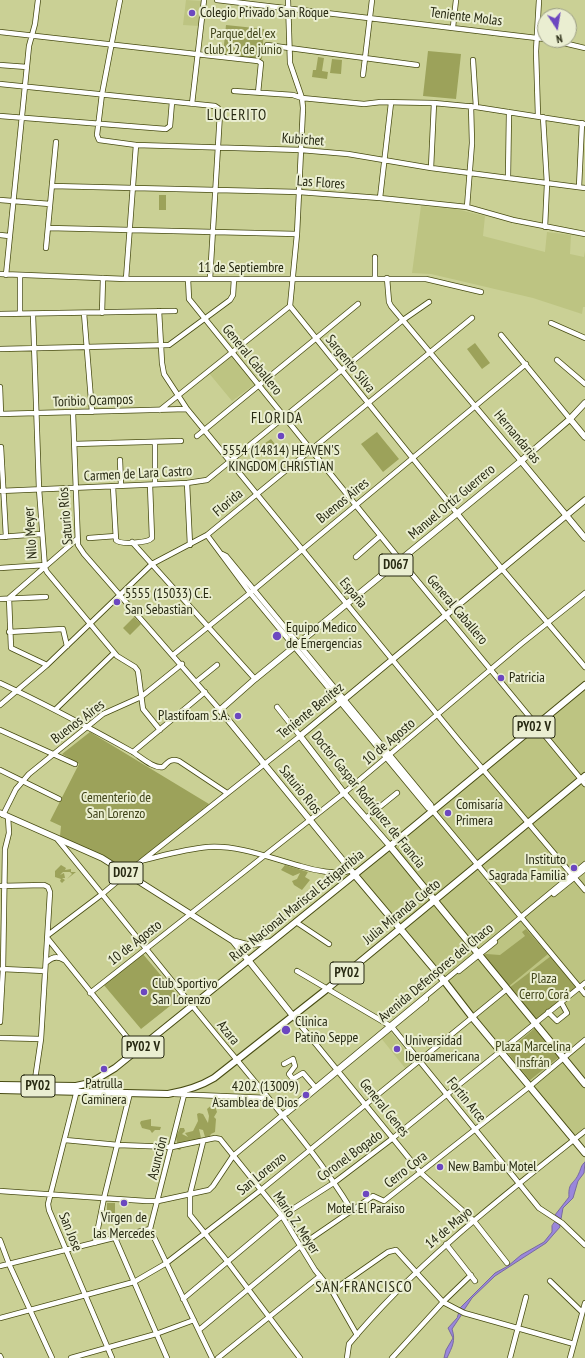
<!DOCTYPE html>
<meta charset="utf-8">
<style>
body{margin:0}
#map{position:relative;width:585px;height:1358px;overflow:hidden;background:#cad095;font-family:"PT Sans Narrow",sans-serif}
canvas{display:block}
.north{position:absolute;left:537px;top:8px;width:40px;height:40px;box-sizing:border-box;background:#eaeed1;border:1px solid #9c9f85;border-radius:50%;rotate:168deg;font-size:11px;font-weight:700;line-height:16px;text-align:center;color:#272912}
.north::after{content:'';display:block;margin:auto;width:14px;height:18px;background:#6c47c0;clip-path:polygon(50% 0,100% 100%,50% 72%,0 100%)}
</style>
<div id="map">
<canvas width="585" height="1358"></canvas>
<div class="north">N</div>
</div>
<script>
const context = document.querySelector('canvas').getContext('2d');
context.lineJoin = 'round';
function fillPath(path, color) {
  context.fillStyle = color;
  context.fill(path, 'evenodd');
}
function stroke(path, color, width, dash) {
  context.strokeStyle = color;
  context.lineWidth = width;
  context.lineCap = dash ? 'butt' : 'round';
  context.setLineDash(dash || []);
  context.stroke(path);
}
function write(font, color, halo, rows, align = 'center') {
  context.font = font + ' "PT Sans Narrow",sans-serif';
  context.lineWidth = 4;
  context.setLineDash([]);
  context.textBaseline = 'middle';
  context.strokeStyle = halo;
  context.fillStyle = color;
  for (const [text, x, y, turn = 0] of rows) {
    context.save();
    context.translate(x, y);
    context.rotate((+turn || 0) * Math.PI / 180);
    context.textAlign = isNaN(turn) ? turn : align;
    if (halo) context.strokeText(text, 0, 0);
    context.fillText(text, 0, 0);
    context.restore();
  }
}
fillPath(new Path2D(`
 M186 0 202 1 199 26 183 25Z
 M421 206 456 209 485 216 483 236 545 252 547 232 571 235 570 254 584 257 585 251V307H583L582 314 533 298 431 274 412 273Z
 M231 354 255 384 232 401 208 372Z
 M585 680V1131L574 1140 352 875Z
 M389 1030 414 1061 405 1068 381 1038Z`), '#bdc482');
fillPath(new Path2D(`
 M226 25 264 29 262 59 223 55Z
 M428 51 461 54 456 99 423 96Z
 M318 57 324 58 322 71 328 72 327 79 312 77 313 70H316Z
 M332 59 342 60 341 74 330 73Z
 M159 195H166V210H159Z
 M475 343 490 363 482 369 467 349Z
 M377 432 399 459 383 472 361 444Z
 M271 439 278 448 265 457 258 448Z
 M134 617 141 624 130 635 123 628Z
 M90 732 209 804 128 870 104 856 60 836 61 826 50 821 79 764 62 754Z
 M61 865 66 868 65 870 71 869V872H76L67 879 72 874 70 872H63L60 875 64 873 65 878H62L65 880 62 883 60 881 61 879 55 877V871Z
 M285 865 308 872 305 877 310 880 302 890 294 885 292 881 297 879 300 873 293 876 281 870Z
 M526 929 548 954 508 987 482 956 486 954 500 955 525 936 522 932Z
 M142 953 180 998 141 1029 103 984Z
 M551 956 577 987 535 1021 509 988Z
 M535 1028 559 1057 530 1080 507 1052Z
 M214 1103 217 1112 214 1117 216 1119 215 1132 211 1134 210 1136 205 1137 203 1130 199 1129 201 1138 198 1141 183 1146 180 1150 176 1149 179 1145 177 1143 176 1137 180 1128H184L185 1131 182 1134 188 1137 185 1133 193 1131 198 1121 197 1114 199 1113 203 1114 208 1123 209 1116 207 1109Z
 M151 1119V1126L161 1127 160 1130H155L152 1133 150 1130 142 1128 140 1123 141 1121Z
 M107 1203H115V1218H107Z`), '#9ca25a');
const water = new Path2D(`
 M585 1162 584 1173 578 1181 573 1198 563 1208 561 1219 555 1215 569 1197C568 1181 574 1185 579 1173 581 1169 581 1165 585 1162Z
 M555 1222 559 1224 560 1227 546 1243 495 1276 472 1298 464 1310 460 1308 495 1273 508 1266 521 1255 544 1242 552 1232V1226Z
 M459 1313 462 1314 452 1329C456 1341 452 1347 447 1358H444L446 1350 453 1338 448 1328 457 1318Z`);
fillPath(water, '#9a86dc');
stroke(water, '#786a9f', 1);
const minor = new Path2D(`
 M120 0 102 94 97 135 99 140 136 145 301 150 348 154 431 168 585 188
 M217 0 545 39
 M288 0 290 63 302 98 303 108 297 234 290 306 502 569 585 667
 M453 27 456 0
 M0 32 258 61 261 63 258 93
 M551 40 585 48
 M267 45 417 65
 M473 60 476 107
 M0 65 27 67
 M363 75 372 0
 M0 84 215 106 218 108 220 113 210 279
 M234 91 293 95 302 98 364 104 381 102 434 103 476 107 585 124
 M192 104 204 0
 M0 116 166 129 170 126 172 102
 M538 116 536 51 539 0
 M543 117 547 184 545 227
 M431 168 434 103
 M508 178 509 112
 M52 186 299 192 380 198 467 207 513 220 585 234
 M579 187 582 123
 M380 198 391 103
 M0 200 50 204
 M467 207 472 143 471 106
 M48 228 297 234
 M0 235 9 236
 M46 248 56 142
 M375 257V278
 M0 274 126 279H426L481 292
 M6 275 29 46 35 24 38 0
 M20 276V314
 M387 278 389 302 391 306 521 461
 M126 279 136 145
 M188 279 189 299 401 561 585 784
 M159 311 162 363 164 374 187 409 459 741 585 890
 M84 313 92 412
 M102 313 103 278
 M0 314 175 311
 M33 315 39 489 45 568 47 572 117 656 135 667 138 671 143 709 160 730
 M551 323 585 338
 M501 335 570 419
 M0 349 169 345 230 300 233 295 234 279
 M557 360 585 384
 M0 387 1 414
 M160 410 290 306
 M73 413 78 545 84 554 220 710
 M0 414 187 409
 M197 436 358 304
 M155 442V484
 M74 444 181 441
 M1 447 6 537
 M120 460 121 486
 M187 483 190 545
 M113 487 116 540C120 545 148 543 152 538L150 485
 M0 491 187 483 207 480 403 320 429 302
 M207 535 250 593 428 808 433 811
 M0 537 41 534
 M89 538 116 536
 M132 542 255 679
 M222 554 226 556 431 805 433 811 585 994
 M356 557 380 536
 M0 568 45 565
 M0 599 46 597
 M9 632 63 629 67 646
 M173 655 250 593 526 364
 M47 665 11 648 9 598 77 539
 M196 682 217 665
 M0 683C45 704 88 727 131 751 140 756 153 769 163 767 168 762 171 758 179 761L227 793
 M0 705 47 665 152 564 207 535 472 318
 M55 710 114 653
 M0 730 75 764
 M133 752 205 692
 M0 770 59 799
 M3 815 16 789 29 774 103 714 141 697 182 664
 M366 818 397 793
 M58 840C118 913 176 987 237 1060 277 1109 319 1156 352 1211
 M144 860C165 855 186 849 208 847 239 845 270 858 300 866 313 870 339 876 351 870
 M0 886 44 885 48 887 50 892 41 1039 34 1086
 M554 894 585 869
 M296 922 329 944
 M48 935 101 895 143 860 300 736 277 707
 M48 939 138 1051
 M47 962C52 957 58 956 64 960
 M2 969 45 971
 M297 971 392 1027 539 1208 562 1223 585 1245
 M459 971 495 942
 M90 993 344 793 521 644 585 593
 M548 1012 557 1021 567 1013 561 1002
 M293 1016 421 1173 474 1221 507 1263
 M0 1022 3 969 5 849 9 833 8 817
 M0 1038 41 1039
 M284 1064 293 1059 295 1066 289 1074 293 1079 303 1073 315 1087
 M77 1090 48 1204 49 1210 112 1358
 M174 1094 268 1098
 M283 1115 287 1113 426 999
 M65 1140 118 1145 172 1147 215 1138 220 1139 282 1216 315 1270 332 1291 357 1335
 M203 1142 190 1194V1215L227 1261 300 1358
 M0 1191 146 1201H158L209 1190 213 1186 233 1156 585 864
 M150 1229 212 1358
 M150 1229 185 1091
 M115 1238 167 1358
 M0 1240 9 1264 52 1358
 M95 1243 104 1198 130 1093
 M446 1244 475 1281
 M0 1266 150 1229
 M550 1281 582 1312
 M332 1291 388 1252 396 1250 443 1302 464 1313 574 1344
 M183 1299 282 1216 335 1182 393 1138 585 983
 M0 1318 134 1282 165 1264 261 1190 507 989
 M199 1330 300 1246 373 1196 384 1201 529 1087 585 1040
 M0 1356 1 1358
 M71 1358 156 1334 194 1320
 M218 1358 320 1276
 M347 1358 349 1344C417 1262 502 1197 585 1131
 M392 1358 443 1302 471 1275
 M510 1358 526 1297
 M570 1358 585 1303`);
const major = new Path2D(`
 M570 419 585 437
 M521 461 585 538
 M0 813 102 858 233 941 293 1016
 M390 846 344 793 300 736 585 500
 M354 874 220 710 255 679 521 461 570 419 585 403
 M233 941 248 945 270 942`);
const highway = new Path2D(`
 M390 846 585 1084
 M354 874 445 982 472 1017 585 1153
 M0 1085 76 1086 90 1083 115 1068 390 846 585 685
 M0 1090 168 1094C185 1091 199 1087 214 1078L327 989 585 776`);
stroke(minor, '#474b12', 6);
stroke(major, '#474b12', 7);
stroke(highway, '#474b12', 8);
stroke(minor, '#fff', 4.5);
stroke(major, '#fff', 5.5);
stroke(highway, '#fff', 6);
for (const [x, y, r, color] of [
 [192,13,4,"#6c47c0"],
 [281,436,4,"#6c47c0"],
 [117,602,4,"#6c47c0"],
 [277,636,5,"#6c47c0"],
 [501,678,4,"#6c47c0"],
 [238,716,4,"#6c47c0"],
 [448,813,4,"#6c47c0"],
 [574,868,4,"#6c47c0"],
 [144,992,4,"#6c47c0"],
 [286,1030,5,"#6c47c0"],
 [397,1049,4,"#6c47c0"],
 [104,1069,4,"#6c47c0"],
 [306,1095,4,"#6c47c0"],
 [440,1167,4,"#6c47c0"],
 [366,1194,4,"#6c47c0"],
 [124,1203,4,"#6c47c0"]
]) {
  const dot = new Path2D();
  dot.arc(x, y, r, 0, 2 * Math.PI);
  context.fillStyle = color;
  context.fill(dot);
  stroke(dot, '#eaeed1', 1.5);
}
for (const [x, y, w] of [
 [396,565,34],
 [534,727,42],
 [126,873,34],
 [347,973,34],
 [143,1047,42],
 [38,1086,34]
]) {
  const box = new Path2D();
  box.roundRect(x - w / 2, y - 11, w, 22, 3);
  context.fillStyle = '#eaeed1';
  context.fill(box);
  stroke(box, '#272912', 1);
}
write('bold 13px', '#272912', null, [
 ["D067",396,565],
 ["PY02 V",534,727],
 ["D027",126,873],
 ["PY02",347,973],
 ["PY02 V",143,1047],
 ["PY02",38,1086]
]);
write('14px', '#272912', '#eaeed1', [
 ["Colegio Privado San Roque",200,13],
 ["5554 (14814) HEAVEN'S",281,451,"center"],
 ["KINGDOM CHRISTIAN",281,467,"center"],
 ["5555 (15033) C.E.",125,594],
 ["San Sebastian",125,610],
 ["Equipo Medico",286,628],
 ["de Emergencias",286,644],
 ["Patricia",509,678],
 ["Plastifoam S.A.",230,716,"right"],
 ["Comisaría",456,805],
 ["Primera",456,821],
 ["Instituto",566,860,"right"],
 ["Sagrada Familia",566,876,"right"],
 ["Club Sportivo",152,984],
 ["San Lorenzo",152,1000],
 ["Clinica",295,1022],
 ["Patiño Seppe",295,1038],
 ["Universidad",405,1041],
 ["Iberoamericana",405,1057],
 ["Patrulla",104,1084,"center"],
 ["Caminera",104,1100,"center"],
 ["4202 (13009)",298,1087,"right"],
 ["Asamblea de Dios",298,1103,"right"],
 ["New Bambu Motel",448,1167],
 ["Motel El Paraiso",366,1209,"center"],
 ["Virgen de",124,1218,"center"],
 ["las Mercedes",124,1234,"center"]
], 'left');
write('14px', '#272912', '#eaeed1', [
 ["Teniente Molas",466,17,7],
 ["Kubichet",303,140,4],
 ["Las Flores",321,183,4],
 ["11 de Septiembre",241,268],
 ["General Caballero",252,360,51],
 ["Sargento Silva",350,364,51],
 ["Toribio Ocampos",93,401,-2],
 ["Hernandarias",517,437,50],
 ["Carmen de Lara Castro",138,474,-3],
 ["Buenos Aires",343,501,-39],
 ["Manuel Ortíz Guerrero",452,502,-40],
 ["Florida",228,503,-40],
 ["Saturio Ríos",66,516,-95],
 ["Nilo Meyer",31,533,-94],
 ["España",353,593,50],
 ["General Caballero",457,610,50],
 ["Teniente Benítez",311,711,-39],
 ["Buenos Aires",78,722,-37],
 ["10 de Agosto",389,742,-40],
 ["Saturio Ríos",300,790,51],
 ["Doctor Gaspar Rodríguez de Francia",368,800,51],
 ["Ruta Nacional Mariscal Estigarribia",297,906,-39],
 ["Julia Miranda Cueto",402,912,-39],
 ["10 de Agosto",135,943,-38],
 ["Avenida Defensores del Chaco",436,973,-40],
 ["Azara",228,1033,51],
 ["Fortin Arce",466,1100,51],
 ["General Genes",384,1108,51],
 ["Coronel Bogado",350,1156,-36],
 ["Asunción",158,1158,-76],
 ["Cerro Cora",406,1170,-38],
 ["San Lorenzo",262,1174,-39],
 ["Mario Z. Meyer",296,1223,56],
 ["14 de Mayo",449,1228,-40],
 ["San Jose",70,1232,68]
]);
write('14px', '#40441a', '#eaeed1', [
 ["Parque del ex",243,34],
 ["club 12 de junio",243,50],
 ["Cementerio de",116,798],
 ["San Lorenzo",116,814],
 ["Plaza",544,979],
 ["Cerro Corá",544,995],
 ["Plaza Marcelina",533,1047],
 ["Insfrán",533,1063]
]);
context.letterSpacing = '1px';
write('15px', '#272912', '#eaeed1', [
 ["LUCERITO",237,116],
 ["FLORIDA",277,419],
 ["SAN FRANCISCO",364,1288]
]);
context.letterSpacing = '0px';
</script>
